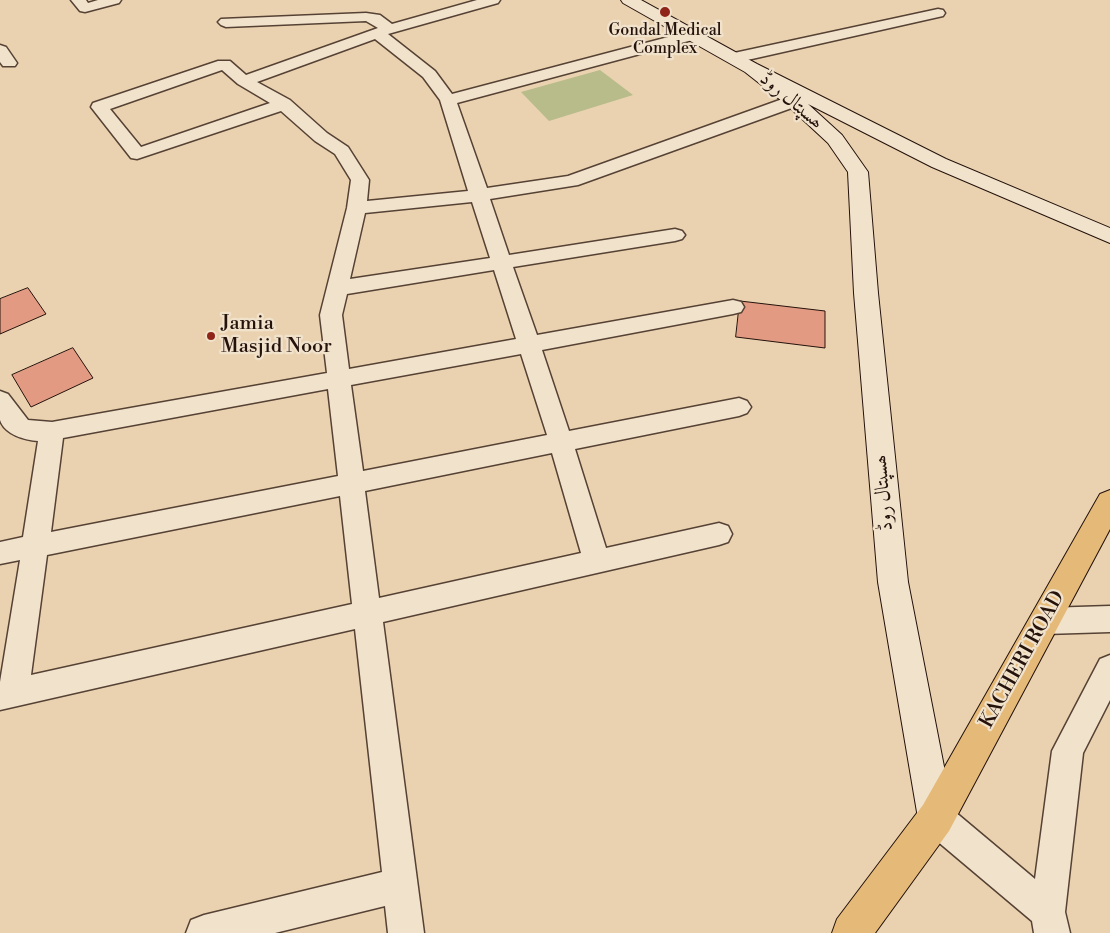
<!DOCTYPE html>
<meta charset="utf-8">
<style>
body{margin:0}
canvas{display:block;background:#ead2b0}
</style>
<canvas width="1110" height="933"></canvas>
<script>
const context = document.querySelector('canvas').getContext('2d');
context.lineJoin = 'round';
function fillPath(path, color) {
  context.fillStyle = color;
  context.fill(path, 'evenodd');
}
function stroke(path, color, width, dash) {
  context.strokeStyle = color;
  context.lineWidth = width;
  context.lineCap = dash ? 'butt' : 'round';
  context.setLineDash(dash || []);
  context.stroke(path);
}
function write(font, color, halo, rows, align = 'center') {
  context.font = font + ' "Libre Bodoni",Amiri,serif';
  context.lineWidth = 4.5;
  context.setLineDash([]);
  context.textBaseline = 'middle';
  context.strokeStyle = halo;
  context.fillStyle = color;
  for (const [text, x, y, turn = 0] of rows) {
    context.save();
    context.translate(x, y);
    context.rotate((+turn || 0) * Math.PI / 180);
    context.textAlign = isNaN(turn) ? turn : align;
    if (halo) context.strokeText(text, 0, 0);
    context.fillText(text, 0, 0);
    context.restore();
  }
}
fillPath(new Path2D(`
 M600 70 633 95 549 121 521 92Z`), '#b8bb8a');
const building = new Path2D(`
 M28 288 46 314 0 334V299Z
 M740 301 825 311V348L736 337Z
 M73 348 93 378 31 407 12 375Z`);
fillPath(building, '#e29a82');
stroke(building, '#24120b', 1);
const street = new Path2D(`
 M71 0H86L88 3 98 0H121L119 3 85 12 80 11Z
 M477 0H500L498 3 388 34 435 71 452 94 691 31 699 36 696 39 457 103 487 188 568 176 788 97H800L802 101 800 105 578 185 490 199 509 255 675 229 682 231 685 235 682 239 675 241 513 267 537 335 733 300 741 302 744 307 741 312 733 314 542 350 569 431 739 398 747 401 751 407 747 413 739 416 575 449 606 548 719 523 728 526 732 534 728 542 719 545 383 622 424 933H388L385 906 275 933H186L191 920 204 915 382 872 355 629 0 710V682L20 560 0 564V542L23 537 38 441C25 440 5 435 0 420 0 412 0 400 0 391L8 394 28 420 52 422 327 373 320 315 347 208 351 180 335 154 315 141 281 111 137 159 131 158 91 107 93 103 218 61H230L246 75 378 28 366 21 226 27 221 25 218 22 221 19 366 13 380 15 392 24ZM375 39 423 77 440 100 468 191 367 201 369 180 348 147 327 133 290 100 257 82ZM222 70 238 84 270 103 141 147 110 109ZM472 202 490 258 350 279 365 213ZM494 270 516 339 349 369 342 315 347 294ZM521 354 547 435 363 471 351 385ZM328 389 338 476 51 532 63 438ZM552 453 581 553 379 598 365 491ZM340 496 352 604 31 675 47 555Z
 M938 9 943 10 945 13 943 16 734 63 726 58 734 53Z
 M0 45 6 47 17 63 15 66H3L0 62Z
 M1110 606V632L1045 634 1035 630 1031 621 1035 612 1045 608Z
 M1110 655V700L1083 753 1065 912 1070 933H1034L1032 921 924 830 920 818 924 806 936 802 948 806 1035 879 1052 751 1100 659Z`);
const secondary = new Path2D(`
 M621 0H641L757 64 946 159 1110 228V243L932 167 808 104 842 135 868 172 878 293 908 582 954 818 949 831 936 836 923 831 918 818 878 582 854 293 848 172 828 143 787 105 745 72 623 3Z`);
const primary = new Path2D(`
 M1110 490V529L949 831 875 933H832L837 919 923 805 1100 494Z`);
stroke(street, '#564234', 3);
stroke(secondary, '#24120b', 2);
stroke(primary, '#24120b', 2);
fillPath(street, '#f1e2cc');
fillPath(secondary, '#f1e2cc');
fillPath(primary, '#e5b978');
for (const [x, y, r, color] of [
 [665,12,6,"#8f2418"],
 [211,336,5,"#8f2418"]
]) {
  const dot = new Path2D();
  dot.arc(x, y, r, 0, 2 * Math.PI);
  context.fillStyle = color;
  context.fill(dot);
  stroke(dot, '#f1e2cc', 2);
}
write('16px', '#24120b', '#f1e2cc', [
 ["Gondal Medical",665,31],
 ["Complex",665,49]
]);
write('20px', '#24120b', '#f1e2cc', [
 ["ھسپتال روڈ",791,101,40],
 ["ھسپتال روڈ",884,493,-95],
 ["KACHERI ROAD",1023,660,-61]
]);
write('20px', '#24120b', '#f1e2cc', [
 ["Jamia",221,324],
 ["Masjid Noor",221,347]
], 'left');
</script>
